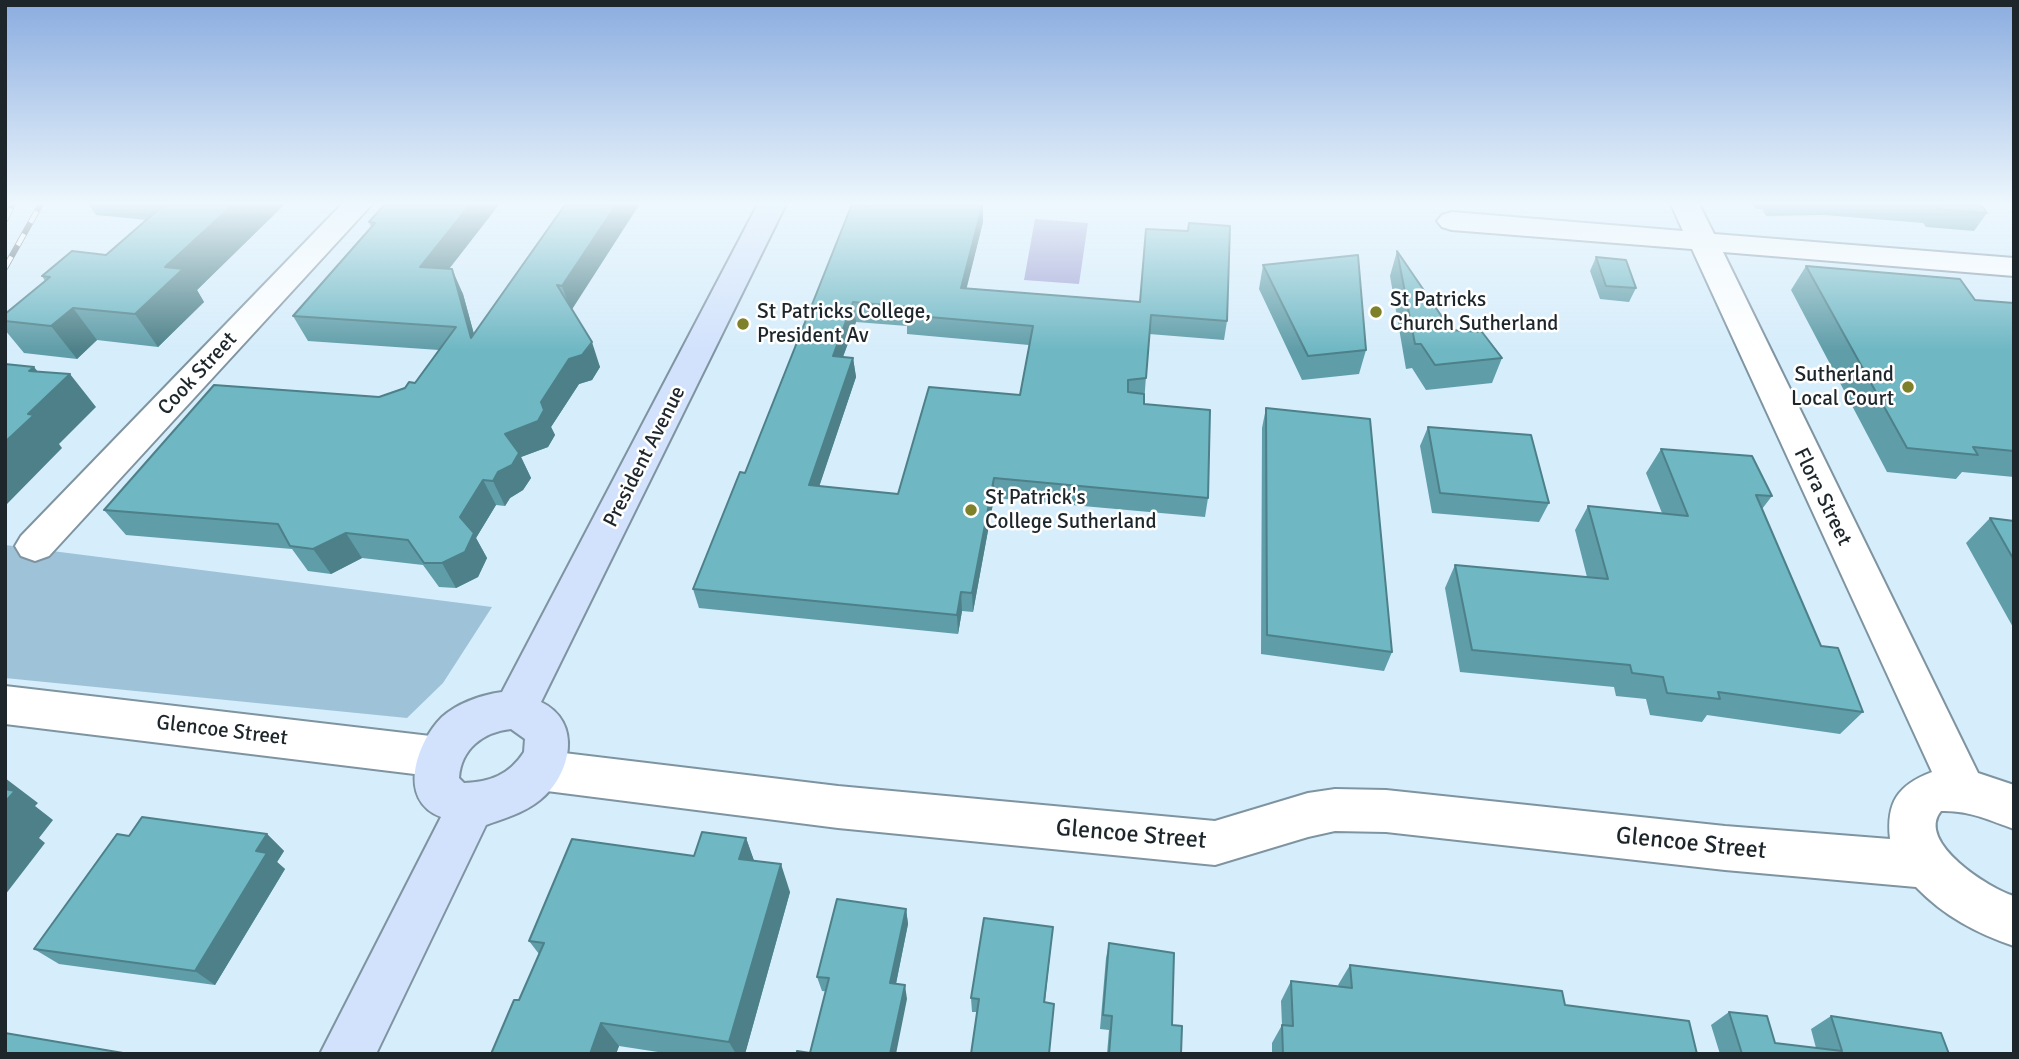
<!DOCTYPE html>
<style>
body{margin:0}
#map{position:relative;width:2019px;height:1059px;overflow:hidden;background:#d6edfb;font-family:Signika,sans-serif}
canvas{display:block}
.frame{position:absolute;inset:0;border:7px solid #1d262b;pointer-events:none}
</style>
<div id="map">
<canvas width="2019" height="1059"></canvas>
<div class="frame"></div>
</div>
<script>
const context = document.querySelector('canvas').getContext('2d');
context.lineJoin = 'round';
function fillPath(path, color) {
  context.fillStyle = color;
  context.fill(path, 'evenodd');
}
function stroke(path, color, width, dash) {
  context.strokeStyle = color;
  context.lineWidth = width;
  context.lineCap = dash ? 'butt' : 'round';
  context.setLineDash(dash || []);
  context.stroke(path);
}
function write(font, color, halo, rows, align = 'center') {
  context.font = font + ' Signika,sans-serif';
  context.lineWidth = 5;
  context.setLineDash([]);
  context.textBaseline = 'middle';
  context.strokeStyle = halo;
  context.fillStyle = color;
  for (const [text, x, y, turn = 0] of rows) {
    context.save();
    context.translate(x, y);
    context.rotate((+turn || 0) * Math.PI / 180);
    context.textAlign = isNaN(turn) ? turn : align;
    if (halo) context.strokeText(text, 0, 0);
    context.fillText(text, 0, 0);
    context.restore();
  }
}
fillPath(new Path2D(`
 M5 545 492 607 443 683 407 718 5 678Z`), '#9ec2d7');
fillPath(new Path2D(`
 M1035 219 1088 223 1079 284 1024 280Z`), '#9e9fd2');
const street = new Path2D(`
 M344 202H374L49 556 35 561 21 556 15 546 21 536Z
 M1670 202H1698L1714 234 2014 258V276L1723 252 1978 773 2014 785V829C1989 820 1968 810 1941 811 1915 842 1990 889 2014 896V946C1976 933 1944 916 1916 887L1725 870 1386 832 1335 831 1308 837 1215 865 838 828 539 790 523 784 516 770 523 756 539 750 838 786 1215 821 1308 793 1335 789 1386 790 1725 826 1890 839C1886 802 1898 785 1932 772L1692 249 1452 230 1442 227 1437 221 1442 215 1452 212 1683 231Z
 M5 686 439 737 455 743 462 757 455 771 439 777 5 724Z`);
const secondary = new Path2D(`
 M759 202H787L541 702C583 722 571 775 540 800 524 813 505 818 486 825L376 1054H320L441 817C396 800 417 742 442 717 458 703 481 695 502 692ZM511 729 525 739 524 752C509 775 490 782 464 783L459 778C461 749 483 732 511 729Z`);
stroke(street, '#7f94a1', 4);
stroke(secondary, '#7f94a1', 4);
fillPath(street, '#fff');
fillPath(secondary, '#d2e2fc');
const rail = new Path2D(`
 M5 220 14 202
 M5 268 42 202`);
stroke(rail, '#59676f', 6);
stroke(rail, '#fff', 4.5, [13]);
fillPath(new Path2D(`
 M87 202H287L197 290 204 302 158 347 97 340 77 359 24 353 5 330V314L45 281 42 276 106 255 147 220 96 215Z
 M501 202 449 269 463 294 474 334 567 202 572 310 600 367 592 380 579 384 551 427 555 435 548 447 521 457 531 478 523 490 510 498 505 506 496 505 476 538 487 558 478 577 456 588 439 587 423 565 362 558 331 574 308 571 292 549 126 535 104 510 415 383 439 350 308 341 293 316 371 227 369 222Z
 M1751 202H1979L1987 213 1974 231 1926 227 1923 223 1824 215 1766 216 1762 209H1755Z
 M983 203V222L966 288 1140 302 1144 248 1188 231 1189 223 1227 321 1224 340 1149 334 1144 404 1208 498 1205 517 994 498 973 612 962 611 958 634 699 608 693 589 745 473 868 206ZM856 322 907 326V334L1029 345 1020 395 898 494 819 486 856 377 853 358 843 357Z
 M1397 251 1451 330 1502 358 1492 383 1426 390 1412 368 1406 369 1390 276Z
 M1596 257 1636 288 1629 302 1600 299 1590 271Z
 M1263 265 1366 350 1359 374 1302 380 1259 289Z
 M1806 266 1975 300 2014 303V477L1962 472 1956 479 1887 472 1791 290Z
 M1266 408 1392 652 1384 671 1261 654 1262 428Z
 M1428 427 1549 503 1539 522 1432 513 1420 446Z
 M1661 449 1772 496 1762 509 1821 646 1863 712 1840 734 1707 715 1702 722 1650 715 1646 699 1616 696 1614 687 1460 672 1445 588 1455 565 1587 577 1575 530 1588 506 1662 513 1646 473Z
 M1990 518 2014 521V629L1966 543Z
 M267 834 284 851 277 862 285 869 215 985 59 964 34 949 129 836Z
 M746 838 754 861 790 892 745 1054H671L619 1046 616 1054H491L519 1000 539 954 529 941 694 856Z
 M906 909 908 924 896 984 907 999 822 991 817 977Z
 M1053 927 1045 1002 977 1012H972L971 998Z
 M1109 943 1172 1025 1181 1054H1107L1109 1030 1100 1029 1106 958Z
 M1350 965 1565 1005 1697 1054H1272V1043L1282 1025 1281 1001 1291 981 1339 986 1338 985Z
 M1729 1012 1775 1043 1816 1048 1811 1029 1831 1016 1949 1054H1720L1711 1025Z`), '#5f9da8');
fillPath(new Path2D(`
 M236 202H287L197 290 204 302 158 347 135 314 165 267Z
 M472 202H501L431 292 420 267Z
 M618 202H641L571 311 562 286Z
 M983 203V222L962 307 961 288Z
 M452 269 463 294 482 364 471 338Z
 M853 302 856 322 836 375 833 356Z
 M73 308 97 340 77 359 51 326Z
 M592 342 600 367 592 380 579 384 551 427 555 435 548 447 521 457 531 478 523 490 510 498 505 506 493 481 505 434 541 402 569 359Z
 M853 358 856 377 813 505 809 485Z
 M34 367 53 390 70 374 96 407 59 444 62 448 7 504 5 502V442L28 414 29 371Z
 M994 478V498L973 612 972 593Z
 M483 480 496 505 476 538 487 558 478 577 456 588 442 563 460 517Z
 M346 533 362 558 331 574 313 549Z
 M961 592 962 611 958 634 957 615Z
 M5 778 38 803 35 806 53 820 39 838 45 843 5 895Z
 M267 834 284 851 277 862 285 869 215 985 195 971 256 851Z
 M746 838 756 866 739 859Z
 M781 864 790 892 745 1054H736L729 1042Z
 M906 909 908 924 893 998 890 983Z
 M905 985 907 999 896 1054H890Z
 M601 1023 619 1046 616 1054H590Z`), '#4d8088');
const building = new Path2D(`
 M167 202H236L165 267 183 269 135 314 73 308 51 326 5 321V314L50 277 42 276 72 251 106 255Z
 M387 202H472L420 267 452 269 471 338 567 202H618L562 286 557 285 592 342 582 355 569 359 541 402 544 410 538 421 505 434 519 453 512 465 498 472 493 481 483 480 460 517 474 533 465 552 442 563H424L408 540 346 533 313 549 290 546 278 524 104 510 214 385 379 397 405 388 409 382 415 383 456 327 293 316 375 223 369 222Z
 M869 202H967L983 203 961 288 1140 302 1146 229 1188 231 1189 223 1230 226 1227 321 1151 315 1146 378 1128 380V392L1144 394V404L1210 410 1208 498 994 478 972 593 961 592 957 615 693 589 740 472 745 473 852 204 868 206ZM853 302 908 307 906 315 1033 326 1020 395 929 387 898 494 809 485 853 358 833 356Z
 M1895 202H1979L1987 213 1938 209 1935 205Z
 M1397 251 1451 330 1482 332 1502 358 1435 365 1421 344H1415Z
 M1358 255 1366 350 1308 356 1263 265Z
 M1596 257 1626 260 1636 288 1606 286Z
 M1806 266 1960 279 1975 300 2014 303V451L1973 447 1978 455 1907 448Z
 M5 364 34 367 29 371 70 374 28 414 34 415 5 442Z
 M1266 408 1370 419 1392 652 1267 635Z
 M1428 427 1531 435 1549 503 1440 493Z
 M1661 449 1752 456 1772 496 1756 495 1821 646 1838 648 1863 712 1718 692 1720 699 1667 693 1663 677 1632 673 1630 665 1472 650 1455 565 1608 579 1588 506 1688 516Z
 M1990 518 2014 521V560Z
 M5 789 15 791 5 802Z
 M142 817 267 834 256 851 267 853 195 971 34 949 117 834 129 836Z
 M702 832 746 838 739 859 781 864 729 1042 601 1023 590 1054H491L514 1000H519L544 943 529 941 572 839 694 856Z
 M837 899 906 909 890 983 905 985 890 1054H797V1051L810 1053 829 978 817 977Z
 M984 918 1053 927 1044 1002 1054 1004 1049 1054H971L979 999 971 998Z
 M1109 943 1174 953 1172 1025 1182 1026 1181 1054H1109L1112 1016 1103 1015Z
 M1350 965 1562 991 1565 1005 1689 1021 1697 1054H1283L1282 1025 1293 1026 1291 981 1352 988Z
 M1729 1012 1767 1016 1775 1043 1842 1051 1831 1016 1941 1033 1949 1054H1742Z
 M5 1033 129 1054H5Z`);
fillPath(building, '#6eb7c3');
stroke(building, '#4d8088', 2);
const sky = context.createLinearGradient(0, 0, 0, 351);
sky.addColorStop(0, '#8aacdf');
sky.addColorStop(0.58, '#edf7fd');
sky.addColorStop(1, '#edf7fd00');
context.fillStyle = sky;
context.fillRect(0, 0, 2019, 351);
for (const [x, y, r, color] of [
 [1376,312,7,"#7f802a"],
 [743,324,7,"#7f802a"],
 [1908,387,7,"#7f802a"],
 [971,510,7,"#7f802a"]
]) {
  const dot = new Path2D();
  dot.arc(x, y, r, 0, 2 * Math.PI);
  context.fillStyle = color;
  context.fill(dot);
  stroke(dot, '#fff', 2.5);
}
write('21px', '#1d262b', '#fff', [
 ["St Patricks",1390,300],
 ["Church Sutherland",1390,324],
 ["St Patricks College,",757,312],
 ["President Av",757,336],
 ["Sutherland",1894,375,"right"],
 ["Local Court",1894,399,"right"],
 ["St Patrick's",985,498],
 ["College Sutherland",985,522]
], 'left');
write('21px', '#1d262b', '#fff', [
 ["Cook Street",198,374,-47],
 ["President Avenue",645,457,-63],
 ["Flora Street",1822,497,64],
 ["Glencoe Street",222,731,7]
]);
write('24px', '#1d262b', '#fff', [
 ["Glencoe Street",1131,835,5],
 ["Glencoe Street",1691,844,6]
]);
</script>
